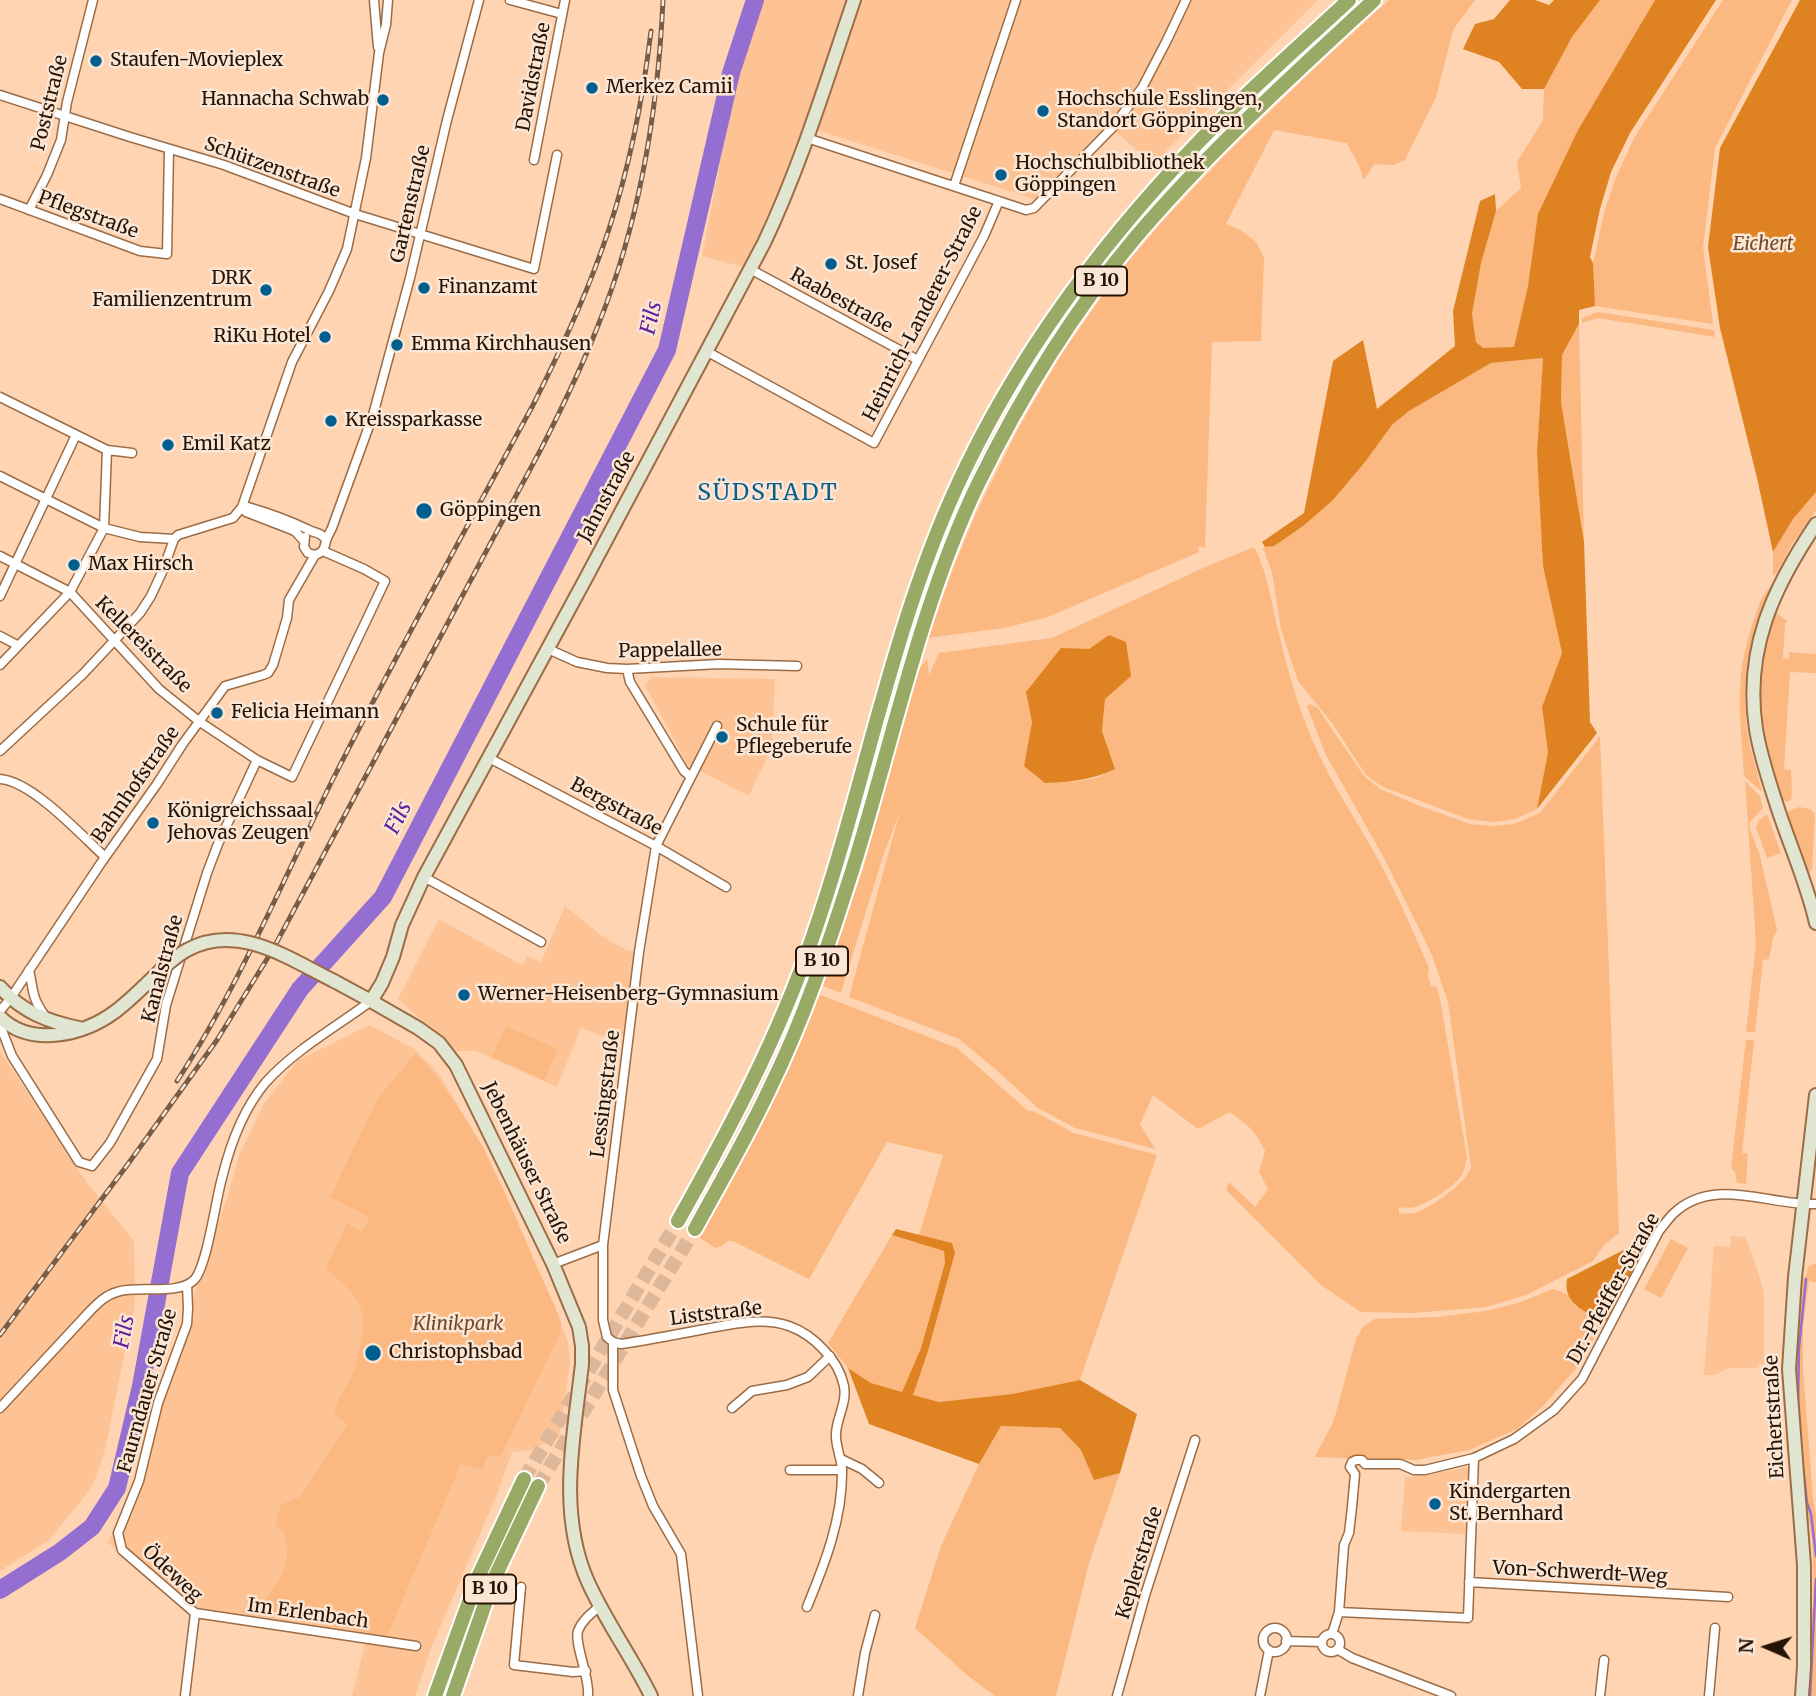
<!DOCTYPE html>
<meta charset="utf-8">
<style>
body{margin:0}
#map{position:relative;width:1816px;height:1696px;overflow:hidden;background:#fed4b3;font-family:Merriweather,serif}
canvas{display:block}
.north{position:absolute;left:1732px;top:1612px;width:70px;height:70px;-webkit-text-stroke:5px #fbe6d5;paint-order:stroke;rotate:273deg;font-size:19px;font-weight:700;line-height:28px;text-align:center;color:#251304}
.north::after{content:'';display:block;margin:auto;width:24px;height:32px;background:#251304;clip-path:polygon(50% 0,100% 100%,50% 72%,0 100%)}
</style>
<div id="map">
<canvas width="1816" height="1696"></canvas>
<div class="north">N</div>
</div>
<script>
const context = document.querySelector('canvas').getContext('2d');
context.lineJoin = 'round';
function fillPath(path, color) {
  context.fillStyle = color;
  context.fill(path, 'evenodd');
}
function stroke(path, color, width, dash) {
  context.strokeStyle = color;
  context.lineWidth = width;
  context.lineCap = dash ? 'butt' : 'round';
  context.setLineDash(dash || []);
  context.stroke(path);
}
function write(font, color, halo, rows, align = 'center') {
  context.font = font + ' Merriweather,serif';
  context.lineWidth = 5;
  context.setLineDash([]);
  context.textBaseline = 'middle';
  context.strokeStyle = halo;
  context.fillStyle = color;
  for (const [text, x, y, turn = 0] of rows) {
    context.save();
    context.translate(x, y);
    context.rotate((+turn || 0) * Math.PI / 180);
    context.textAlign = isNaN(turn) ? turn : align;
    if (halo) context.strokeText(text, 0, 0);
    context.fillText(text, 0, 0);
    context.restore();
  }
}
fillPath(new Path2D(`
 M752 0H1318L1153 164 1116 132 1044 202 810 128 747 268 702 256Z
 M652 677 775 679 772 746 749 796 687 764 645 685Z
 M565 906 602 936 626 950 639 952 629 1036H602L581 1028 557 1087 476 1051H456L398 999 439 919 522 965 527 956 541 962Z
 M369 1025 413 1048 438 1073 485 1150 556 1309 568 1343 570 1363 559 1437 530 1450 512 1452 498 1492 430 1651 415 1696H352L367 1636 194 1610 181 1602 107 1542 117 1526 133 1490 190 1307 229 1192 239 1155 263 1105 297 1061Z
 M0 1051 88 1184 134 1241 135 1304 105 1449 96 1477 89 1491 49 1540 0 1571Z
 M1731 1236 1745 1237 1756 1265 1764 1293V1364L1757 1365V1368H1729L1715 1375H1704L1714 1246 1730 1247Z
 M1469 1467 1465 1534 1401 1531 1405 1477 1422 1476Z`), '#fdc394');
fillPath(new Path2D(`
 M1389 0H1475L1453 30 1436 97 1405 160 1393 165 1374 164 1364 180 1360 168 1347 143 1274 130 1226 224 1242 231 1256 242 1264 258 1261 341 1212 342 1205 548 1198 546 1199 552 1048 617 1004 628 928 638 954 566 977 511 1018 429 1061 355 1116 276 1162 222 1224 156 1315 68Z
 M1600 0H1655L1578 130 1528 286 1514 348H1483L1476 342 1472 314 1481 263 1496 211 1521 188 1517 162 1543 120 1544 89 1572 37Z
 M1723 0H1792L1715 148 1703 247 1713 324 1595 306 1593 263 1605 209 1617 175 1634 138Z
 M1598 312 1714 330 1715 337 1598 318 1582 323V318Z
 M1579 324 1584 542 1561 402 1562 355Z
 M1543 358 1537 453 1543 566 1562 653 1542 707 1548 752 1537 809 1515 819 1493 822 1468 819 1381 786 1366 775 1332 723 1298 681 1281 629 1272 572 1263 549 1265 547 1274 546 1333 500 1365 462 1392 425 1409 411 1491 363Z
 M1816 492V511L1792 544 1776 574 1773 575V552L1793 519Z
 M1254 547C1269 575 1271 604 1279 634 1288 672 1299 710 1315 746 1331 783 1357 821 1377 858 1397 893 1413 931 1429 968L1428 976 1431 986 1437 987 1441 1004 1467 1158C1465 1164 1465 1170 1462 1175 1455 1186 1428 1203 1415 1207 1410 1208 1404 1208 1399 1207V1214C1404 1213 1410 1214 1415 1213 1432 1207 1465 1184 1471 1168L1448 1002 1432 955 1384 858 1326 755 1307 707 1309 704 1317 707 1364 776 1380 789 1420 806 1470 824 1493 826 1514 824 1540 813 1600 736 1619 1233 1603 1246 1593 1261 1526 1295 1486 1307 1413 1313 1361 1312 1321 1285 1226 1190 1229 1182 1255 1207 1268 1189 1259 1172 1265 1151C1255 1129 1249 1127 1230 1112L1198 1129 1153 1095 1140 1124 1155 1149 1075 1128 1038 1108 993 1067 959 1039 849 997 900 811 882 859 841 993 821 985 863 869 917 672 927 659 929 675 939 653 1052 638 1203 568ZM1109 635 1130 676 1105 699 1102 731 1115 769 1096 778 1072 782 1024 766 1032 722 1089 650Z
 M1773 586C1752 637 1740 679 1748 734 1751 754 1758 773 1762 792L1744 776C1742 740 1737 702 1742 666 1745 648 1750 630 1756 613 1760 603 1763 591 1773 586Z
 M1774 611 1787 621 1785 624 1783 658 1789 659V652L1816 654V673L1790 672 1784 769 1791 770C1791 779 1793 793 1791 800L1786 802 1782 799C1767 753 1754 702 1762 653 1765 639 1770 625 1774 611Z
 M1745 781 1760 796 1763 808 1750 822 1749 827 1760 856 1777 930 1773 938 1769 959 1763 960 1755 1032H1746L1756 943Z
 M1799 807 1810 809 1815 814 1812 869 1809 872 1787 812Z
 M1767 814 1781 853 1767 858 1756 828 1759 820Z
 M818 994 957 1048 1028 1111H1033L1074 1133 1157 1155 1080 1380 1012 1394 939 1402 912 1395 928 1351 955 1253 952 1243 919 1235 943 1155 887 1142 809 1279 733 1241H728L722 1246 715 1248 699 1237 745 1156 780 1087Z
 M506 1026 558 1049 544 1080 492 1057Z
 M1746 1040H1754L1742 1153 1748 1154 1746 1184 1737 1183 1735 1172 1731 1168Z
 M415 1054C427 1063 435 1076 443 1087 493 1150 520 1232 554 1305L561 1323 560 1334 501 1455 487 1457 482 1470 461 1464 387 1636 309 1621 242 1612C249 1609 256 1607 262 1602 278 1588 296 1554 283 1532 283 1532 276 1525 275 1525L281 1505 301 1496 347 1424 335 1415C336 1399 346 1388 353 1374 356 1366 358 1356 360 1347 369 1305 357 1294 325 1269L347 1224 362 1232 370 1217 330 1197 378 1098Z
 M892 1235 944 1251 945 1263 921 1348 902 1392 871 1383 848 1368 828 1343Z
 M1671 1239 1688 1248 1661 1298 1644 1289Z
 M1816 1263V1283L1809 1280 1803 1326V1368L1813 1498 1815 1513 1816 1511V1696H1806L1810 1609 1813 1608C1813 1580 1816 1530 1804 1508L1795 1379 1796 1343 1803 1276 1806 1277 1808 1267Z
 M1553 1289 1567 1294 1575 1306 1604 1321 1578 1366 1544 1405 1517 1429 1469 1450 1415 1460 1315 1457 1334 1420 1356 1339 1363 1327 1375 1319 1437 1317 1486 1311 1521 1302Z
 M1001 1426 1060 1428 1081 1450 1094 1479 1120 1473 1089 1563 1056 1696H995L967 1675 915 1628 941 1546 979 1464Z`), '#fbb880');
fillPath(new Path2D(`
 M1510 0H1535L1549 5 1554 0H1600L1572 37 1544 89H1522L1499 62 1463 49 1475 24 1494 19Z
 M1655 0H1716L1630 133 1611 172 1600 209 1590 257 1593 263 1595 306 1579 310V324L1562 355 1561 402 1584 542 1590 722 1597 733 1537 809 1548 752 1542 707 1562 653 1543 566 1537 453 1543 358 1491 363 1409 411 1392 425 1365 462 1333 500 1303 526 1274 546 1265 547 1262 542 1304 513 1333 361 1363 340 1377 409 1455 346 1453 311 1480 201 1495 194 1496 211 1481 263 1472 314 1476 342 1483 348 1514 347 1528 286 1538 214 1578 130Z
 M1800 0H1816V492L1793 519 1773 552 1757 478 1720 328 1708 247 1720 148Z
 M1109 635 1126 642 1131 676 1105 699 1102 731 1115 769C1092 780 1070 782 1045 783L1024 766 1032 722 1026 692 1061 648 1089 649Z
 M896 1229 952 1243 955 1253 928 1351 913 1395 939 1402 1012 1394 1080 1380 1137 1414 1120 1473 1094 1480 1081 1450 1060 1428 1001 1426 979 1464 869 1424 848 1368 871 1383 902 1392 921 1348 945 1263 944 1251 892 1235Z
 M1647 1238 1651 1245 1612 1324C1591 1314 1562 1307 1567 1279Z`), '#de8222');
stroke(new Path2D(`
 M1801 1440 1798 1403 1799 1348 1806 1279
 M1801 1450 1807 1503 1811 1514 1816 1556
 M1810 1696 1816 1579`), '#956ed2', 2.5);
stroke(new Path2D(`
 M0 1590 60 1552 92 1527 117 1488 141 1386 180 1173 300 989 383 897 667 350 731 73 755 0`), '#956ed2', 18);
stroke(new Path2D(`
 M524 1479 678 1221
 M538 1486 695 1229`), '#ddb799', 14, [14, 7]);
const street = new Path2D(`
 M374 0 378 47
 M510 0 562 14
 M0 95 130 137 224 165 355 214 534 269 557 155
 M807 138 1026 210 1034 208 1113 127 1142 88 1166 42 1186 0
 M534 160 565 0
 M954 186 1016 0
 M0 199 140 251 167 254 169 149
 M29 210 47 175 61 140 67 102 93 0
 M750 269 918 360
 M706 351 874 443 984 236 999 201
 M0 397 107 450 132 453
 M0 476 104 528 140 537 174 539 178 535 233 518 242 507 292 362 329 291 347 249 366 158 379 53 386 25 388 0
 M242 507H248C269 513 288 520 307 529 315 534 320 531 326 540
 M242 507 246 512 290 529 296 532 303 540
 M305 537 304 547 308 553 315 555
 M315 555C324 552 324 549 326 541 327 537 330 532 332 528L373 415 410 278 447 120 479 0
 M0 556 70 592 159 689 200 722 257 760 292 777 385 581 364 569 323 551
 M0 596 76 435
 M0 636 17 645
 M548 649 577 662 607 668 627 669 719 664 797 666
 M0 665 70 592 104 528 107 450
 M627 669 630 682 684 771 691 777
 M0 751 83 674 140 613 151 596 163 570 174 539
 M489 758 656 846 726 887
 M0 779C32 781 81 835 105 857
 M424 877 541 942
 M29 970C34 992 31 996 45 1016
 M0 1011 10 999 101 863 157 784 182 745 217 697 225 686 263 675 268 673 273 665 287 618 289 600 315 555
 M0 1025 12 1056 79 1162 92 1166 110 1143 157 1059 166 1005 207 873 218 844 257 760
 M553 1264 603 1245
 M187 1285 188 1308 187 1324 158 1403 139 1481 118 1533 122 1550 195 1613 416 1646
 M613 1342 621 1344C648 1340 674 1335 700 1330 729 1325 761 1316 789 1326 803 1331 814 1339 824 1350 834 1360 841 1372 844 1386 847 1403 837 1417 836 1433 835 1445 841 1457 842 1469 843 1518 825 1563 807 1607
 M0 1408 91 1310C99 1302 106 1295 117 1292 137 1285 178 1296 194 1280 207 1267 216 1198 222 1178 230 1145 244 1108 266 1082 296 1049 336 1027 371 1001
 M732 1408 752 1391 787 1385 808 1377 830 1356
 M841 1459 862 1469 879 1483
 M790 1470H842
 M1469 1582 1728 1597
 M521 1587 514 1665 573 1672 586 1671
 M1339 1612 1468 1618 1474 1458
 M1263 1640a12 12 0 1 1 24 0a12 12 0 1 1-24 0Z
 M1332 1634 1339 1612 1344 1545 1349 1533 1352 1507 1355 1474 1350 1467 1352 1462 1356 1460H1362L1365 1464H1400L1414 1470H1425L1474 1458 1514 1439 1554 1410 1582 1379 1659 1231C1664 1225 1668 1219 1673 1214 1713 1175 1769 1206 1816 1204
 M1322 1643a9 9 0 1 1 18 0a9 9 0 1 1-18 0Z
 M1286 1641 1322 1642
 M1337 1649 1352 1658 1451 1696
 M185 1696 195 1613
 M588 1696C590 1677 574 1644 578 1631 582 1620 592 1613 600 1606
 M698 1696 681 1554 653 1506 641 1476 613 1390V1342L607 1337 603 1320V1245L639 952 656 846 717 726
 M858 1696 865 1653 875 1615
 M1117 1696 1146 1592 1195 1440
 M1260 1696 1269 1650
 M1600 1696 1604 1660
 M1709 1696 1715 1628`);
const secondary = new Path2D(`
 M1816 524C1773 588 1744 650 1756 729 1760 755 1769 781 1777 806 1790 846 1807 883 1816 923
 M334 981 371 1001 418 1028 439 1043 456 1065 553 1264 579 1327 582 1346V1364C574 1436 557 1513 588 1582 606 1622 632 1657 651 1696
 M0 987C21 1011 48 1022 79 1028
 M371 1001 382 983 393 957 402 925 424 877 586 578 764 243C801 165 826 82 854 0
 M0 1017C31 1048 84 1035 116 1011 133 998 149 981 165 966
 M1802 1696 1804 1666V1565L1789 1369 1795 1277 1816 1095`);
const highway = new Path2D(`
 M678 1221C729 1130 778 1038 812 939 867 782 893 615 967 465 1023 350 1101 245 1189 152 1239 99 1295 50 1349 0
 M695 1229C720 1183 747 1137 769 1090 804 1019 829 944 853 868 893 741 919 608 977 486 1020 398 1072 313 1135 238 1208 152 1291 77 1374 0
 M435 1696 478 1577 524 1479
 M453 1696 493 1581 538 1486`);
stroke(street, '#9b6c45', 11);
stroke(secondary, '#9b6c45', 16);
stroke(highway, '#fff', 18);
stroke(street, '#fff', 8);
stroke(secondary, '#e0e6d1', 12);
stroke(highway, '#9a6', 14);
const rail = new Path2D(`
 M177 1081C239 986 283 880 333 779 397 653 466 529 533 405 562 348 589 290 609 229 630 165 643 98 651 31
 M0 1335 128 1164 217 1040 272 951 541 449C562 408 582 367 599 323 640 221 658 110 663 0`);
stroke(rail, '#775c46', 5);
stroke(rail, '#fbe6d5', 2.5, [8]);
const secondaryBridge = new Path2D(`
 M165 966C172 961 179 954 187 950 238 922 289 959 334 981`);
stroke(secondaryBridge, '#9b6c45', 16, []);
stroke(secondaryBridge, '#e0e6d1', 12);
for (const [x, y, r, color] of [
 [96,61,7,"#005f8f"],
 [592,88,7,"#005f8f"],
 [383,100,7,"#005f8f"],
 [1043,111,7,"#005f8f"],
 [1001,175,7,"#005f8f"],
 [831,264,7,"#005f8f"],
 [424,288,7,"#005f8f"],
 [266,290,7,"#005f8f"],
 [325,337,7,"#005f8f"],
 [397,345,7,"#005f8f"],
 [331,421,7,"#005f8f"],
 [168,445,7,"#005f8f"],
 [424,511,9,"#005f8f"],
 [74,565,7,"#005f8f"],
 [217,713,7,"#005f8f"],
 [722,737,7,"#005f8f"],
 [153,823,7,"#005f8f"],
 [464,995,7,"#005f8f"],
 [373,1353,9,"#005f8f"],
 [1435,1504,7,"#005f8f"]
]) {
  const dot = new Path2D();
  dot.arc(x, y, r, 0, 2 * Math.PI);
  context.fillStyle = color;
  context.fill(dot);
  stroke(dot, '#fbe6d5', 2.5);
}
for (const [x, y, w] of [
 [1101,281,52],
 [822,961,52],
 [490,1589,52]
]) {
  const box = new Path2D();
  box.roundRect(x - w / 2, y - 14.5, w, 29, 5);
  context.fillStyle = '#fbe6d5';
  context.fill(box);
  stroke(box, '#251304', 2);
}
write('bold 18px', '#251304', null, [
 ["B 10",1101,281],
 ["B 10",822,961],
 ["B 10",490,1589]
]);
write('19px', '#251304', '#fbe6d5', [
 ["Staufen-Movieplex",110,61],
 ["Merkez Camii",606,88],
 ["Hannacha Schwab",369,100,"right"],
 ["Hochschule Esslingen,",1057,100],
 ["Standort Göppingen",1057,122],
 ["Hochschulbibliothek",1015,164],
 ["Göppingen",1015,186],
 ["St. Josef",845,264],
 ["DRK",252,279,"right"],
 ["Familienzentrum",252,301,"right"],
 ["Finanzamt",438,288],
 ["RiKu Hotel",311,337,"right"],
 ["Emma Kirchhausen",411,345],
 ["Kreissparkasse",345,421],
 ["Emil Katz",182,445],
 ["Göppingen",440,511],
 ["Max Hirsch",88,565],
 ["Felicia Heimann",231,713],
 ["Schule für",736,726],
 ["Pflegeberufe",736,748],
 ["Königreichssaal",167,812],
 ["Jehovas Zeugen",167,834],
 ["Werner-Heisenberg-Gymnasium",478,995],
 ["Christophsbad",389,1353],
 ["Kindergarten",1449,1493],
 ["St. Bernhard",1449,1515]
], 'left');
write('19px', '#251304', '#fbe6d5', [
 ["Davidstraße",534,77,-79],
 ["Poststraße",50,103,-76],
 ["Schützenstraße",272,168,20],
 ["Gartenstraße",411,204,-77],
 ["Pflegstraße",88,215,20],
 ["Raabestraße",841,301,29],
 ["Heinrich-Landerer-Straße",923,314,-63],
 ["Jahnstraße",607,497,-62],
 ["Kellereistraße",143,645,45],
 ["Pappelallee",670,651,-1],
 ["Bahnhofstraße",136,785,-55],
 ["Bergstraße",616,807,28],
 ["Kanalstraße",163,969,-75],
 ["Lessingstraße",606,1094,-83],
 ["Jebenhäuser Straße",526,1163,64],
 ["Dr.-Pfeiffer-Straße",1614,1289,-61],
 ["Liststraße",716,1314,-7],
 ["Faurndauer Straße",148,1391,-74],
 ["Eichertstraße",1775,1417,-93],
 ["Keplerstraße",1140,1563,-73],
 ["Von-Schwerdt-Weg",1580,1573,3],
 ["Ödeweg",172,1574,43],
 ["Im Erlenbach",308,1614,8]
]);
write('italic 19px', '#704927', '#fbe6d5', [
 ["Eichert",1763,245],
 ["Klinikpark",458,1325]
]);
write('italic 21px', '#5d229b', '#fbe6d5', [
 ["Fils",652,318,-77],
 ["Fils",399,818,-63],
 ["Fils",125,1332,-79]
]);
context.letterSpacing = '2px';
write('23px', '#0e5e8a', '#fbe6d5', [
 ["SÜDSTADT",768,493]
]);
context.letterSpacing = '0px';
</script>
